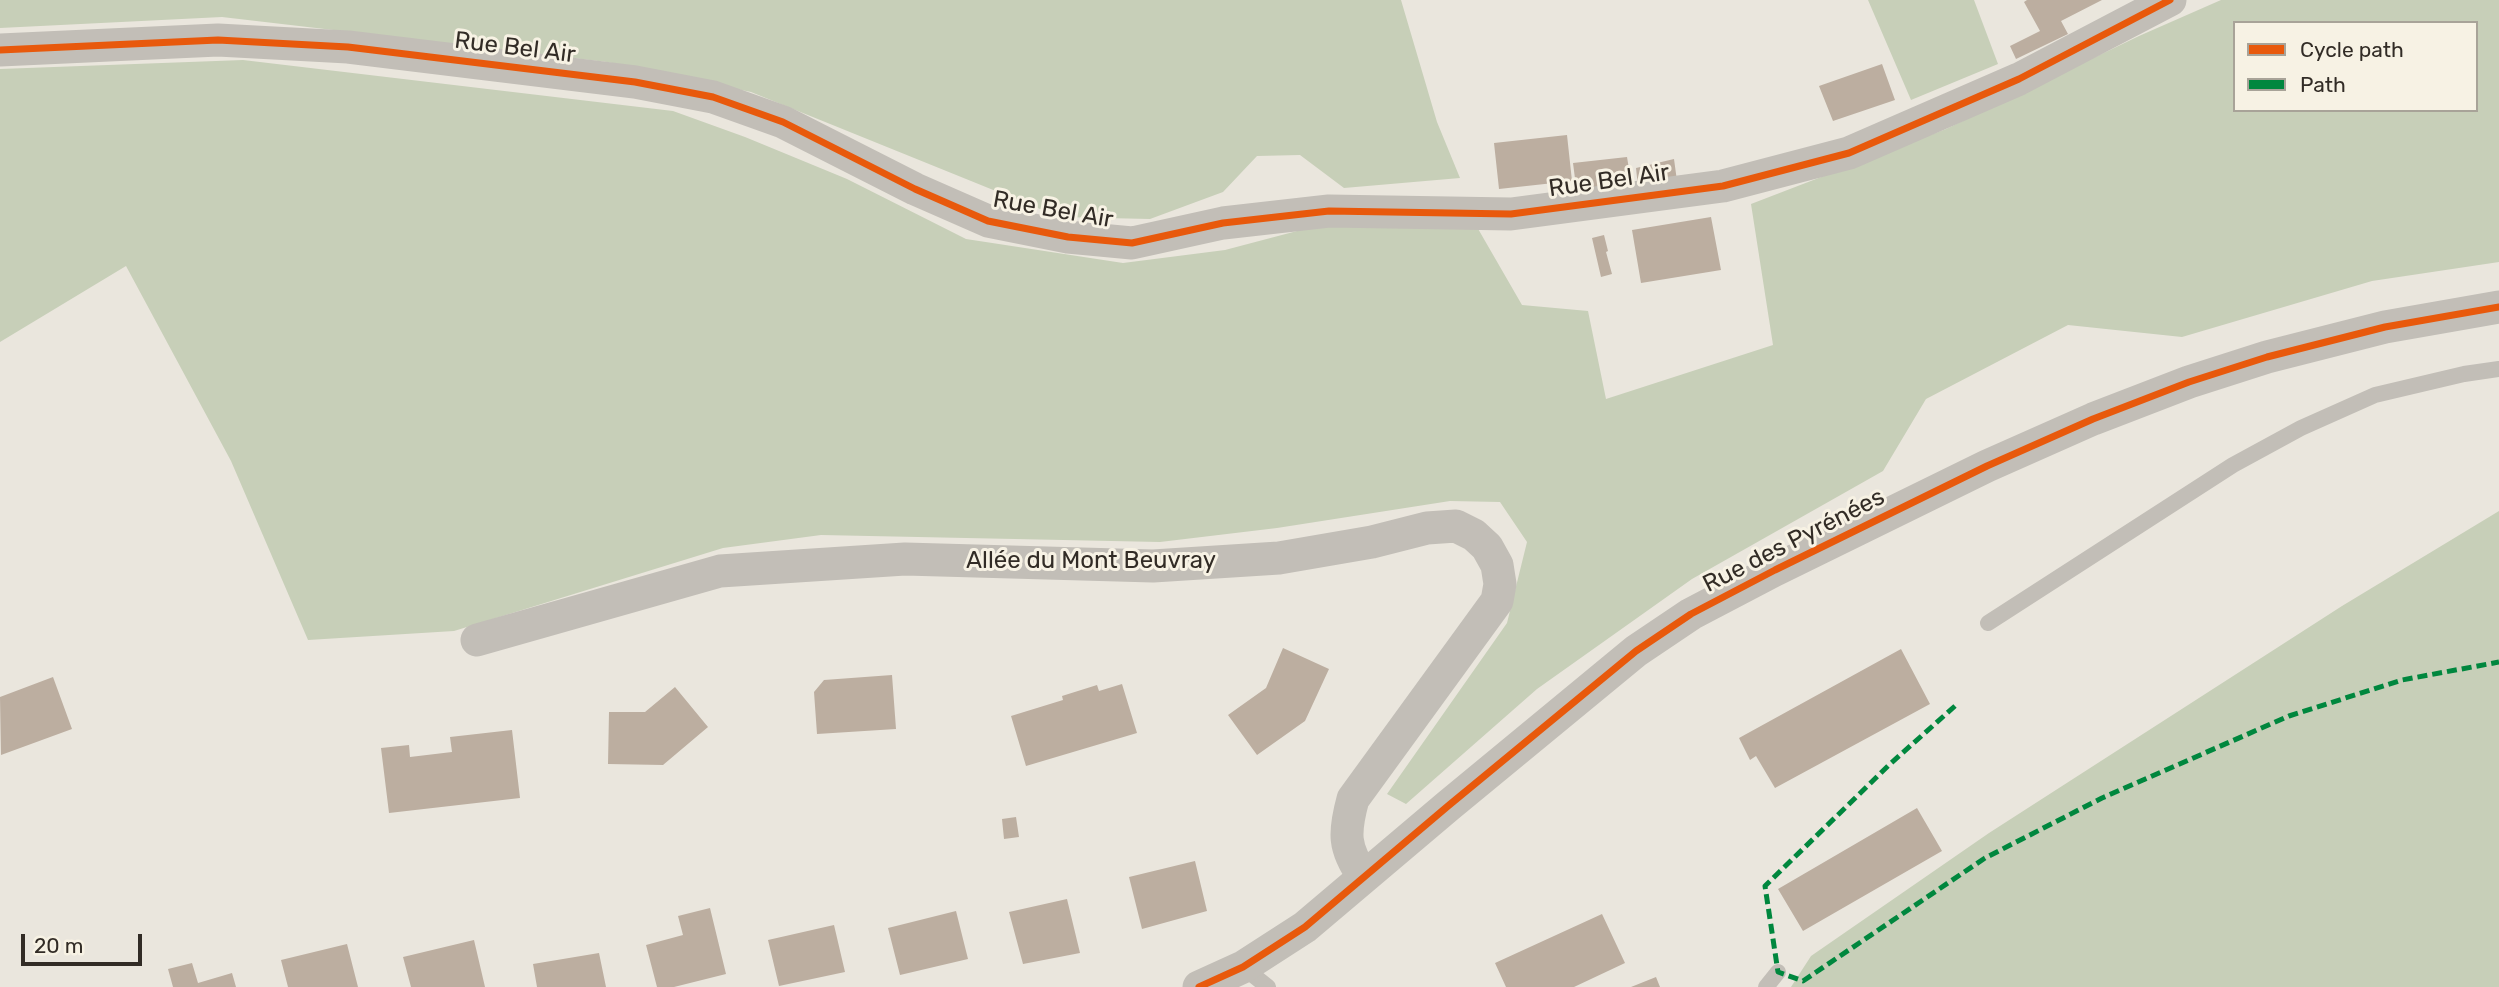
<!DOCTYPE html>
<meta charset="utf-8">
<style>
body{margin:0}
#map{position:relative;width:2499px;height:987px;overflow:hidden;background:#eae6dd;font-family:Rubik,sans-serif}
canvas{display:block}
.legend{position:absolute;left:2233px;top:21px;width:245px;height:91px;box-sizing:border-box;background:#f7f2e4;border:2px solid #a8a398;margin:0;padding:9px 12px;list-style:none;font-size:21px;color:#322c26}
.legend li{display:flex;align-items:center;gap:14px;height:35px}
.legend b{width:35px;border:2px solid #a8a398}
.scale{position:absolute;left:21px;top:934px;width:121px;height:32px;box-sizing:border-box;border:4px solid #322c26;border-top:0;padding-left:9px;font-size:21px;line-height:24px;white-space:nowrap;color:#322c26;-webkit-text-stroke:5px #f7f2e4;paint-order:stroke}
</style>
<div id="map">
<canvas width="2499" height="987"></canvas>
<ul class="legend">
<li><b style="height:9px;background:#e8590c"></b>Cycle path</li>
<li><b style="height:9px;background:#00873e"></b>Path</li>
</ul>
<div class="scale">20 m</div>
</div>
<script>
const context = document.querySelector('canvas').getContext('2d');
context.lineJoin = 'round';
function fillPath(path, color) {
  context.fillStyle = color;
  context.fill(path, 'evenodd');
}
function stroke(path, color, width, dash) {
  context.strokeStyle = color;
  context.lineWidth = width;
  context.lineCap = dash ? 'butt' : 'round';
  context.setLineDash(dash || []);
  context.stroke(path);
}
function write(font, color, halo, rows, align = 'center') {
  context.font = font + ' Rubik,sans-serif';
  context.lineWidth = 6;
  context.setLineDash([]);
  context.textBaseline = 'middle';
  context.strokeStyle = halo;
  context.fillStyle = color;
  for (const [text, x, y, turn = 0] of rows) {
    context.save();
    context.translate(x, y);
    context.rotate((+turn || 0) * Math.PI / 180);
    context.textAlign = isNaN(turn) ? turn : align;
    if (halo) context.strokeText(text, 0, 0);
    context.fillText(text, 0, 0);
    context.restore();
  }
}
fillPath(new Path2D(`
 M0 0H1401L1437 122 1460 178 1344 188 1300 155 1257 156 1223 192 1150 219 1060 217 751 92 607 62 222 17 0 28Z
 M1868 0H1974L1998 64 1911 100Z
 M2221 0H2499V262L2372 281 2182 337 2068 325 1926 399 1883 471 1692 579 1537 689 1406 804 1387 794 1507 623 1527 542 1500 502 1450 501 1277 528 1160 542 821 535 723 548 454 631 308 640 231 461 126 266 0 342V69L243 60 673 111 745 137 847 179 966 239 1123 263 1225 250 1316 226 1477 227 1522 305 1588 311 1606 399 1773 345 1751 204 1946 129 2139 36ZM2235 23H2476V110H2235Z
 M2499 511V987H1791L1811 956 1989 833 2342 606Z`), '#c7cfb8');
fillPath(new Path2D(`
 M2027 0H2102L2061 21 2068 34 2016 59 2010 46 2040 31 2024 2Z
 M1882 64 1895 100 1833 121 1819 86Z
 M1567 135 1572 181 1499 189 1494 143Z
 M1627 157 1632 187 1577 194 1573 163Z
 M1674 159 1677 181 1638 187 1636 168Z
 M1711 217 1721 270 1641 283 1632 230Z
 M1604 235 1608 251 1606 252 1612 274 1601 277 1592 238Z
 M1283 648 1329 669 1305 721 1257 755 1228 715 1266 688Z
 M1901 649 1930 704 1775 788 1756 756 1750 760 1739 738Z
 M892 675 896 729 817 734 814 692 824 680Z
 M53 677 72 729 1 755 0 697Z
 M1122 684 1137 733 1026 766 1011 716 1063 700 1062 696 1097 685 1099 691Z
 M675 687 708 727 663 765 608 764 609 712H645Z
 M512 730 520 798 389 813 381 748 409 745 410 757 452 752 450 737Z
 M1917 808 1942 851 1803 931 1778 889Z
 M1016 817 1019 837 1004 839 1002 819Z
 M1195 861 1207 911 1142 929 1129 877Z
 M1067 899 1080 953 1023 964 1009 912Z
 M710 908 726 974 674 987H657L646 945 683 935 678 916Z
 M956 911 968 959 900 975 888 928Z
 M1602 914 1625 963 1574 987H1506L1495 963Z
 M834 925 845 972 779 986 768 940Z
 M474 940 485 987H411L403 957Z
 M347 944 358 987H288L281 960Z
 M599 953 606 987H537L533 964Z
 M192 963 198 983 232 973 236 987H173L168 969Z
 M1656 977 1660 987H1631Z`), '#bcaea0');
stroke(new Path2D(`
 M1988 623 2233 465 2301 428 2375 395 2464 374 2499 369
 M1243 967 1268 987
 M1766 987 1778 972`), '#c2beb7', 16);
stroke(new Path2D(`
 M0 50 218 40 348 47 635 82 713 97 783 122 915 189 988 221 1068 237 1132 243 1223 223 1329 211 1511 214 1723 186 1849 153 2019 79 2170 0
 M477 640 720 571 905 559 1153 566 1279 558 1372 542 1427 528 1456 526 1474 535 1487 547 1497 565 1500 584 1497 601 1353 799C1344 832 1343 848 1364 877
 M1199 987 1243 967 1305 927 1448 806 1636 651 1691 614 1775 570 1987 466 2093 419 2189 382 2267 357 2385 327 2499 307`), '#c2beb7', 33);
stroke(new Path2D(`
 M1955 706 1889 765 1765 886 1778 972 1803 981 1985 858 2102 798 2289 716 2402 680 2499 662`), '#00873e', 5, [10, 5]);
stroke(new Path2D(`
 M0 50 218 40 348 47 635 82 713 97 783 122 915 189 988 221 1068 237 1132 243 1223 223 1329 211 1511 214 1723 186 1849 153 2019 79 2170 0
 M1199 987 1243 967 1305 927 1448 806 1636 651 1691 614 1775 570 1987 466 2093 419 2189 382 2267 357 2385 327 2499 307`), '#e8590c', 7);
write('24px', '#322c26', '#f7f2e4', [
 ["Rue Bel Air",515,48,7],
 ["Rue Bel Air",1609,181,-8],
 ["Rue Bel Air",1053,210,10],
 ["Rue des Pyrénées",1794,541,-27],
 ["Allée du Mont Beuvray",1091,561]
]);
</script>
